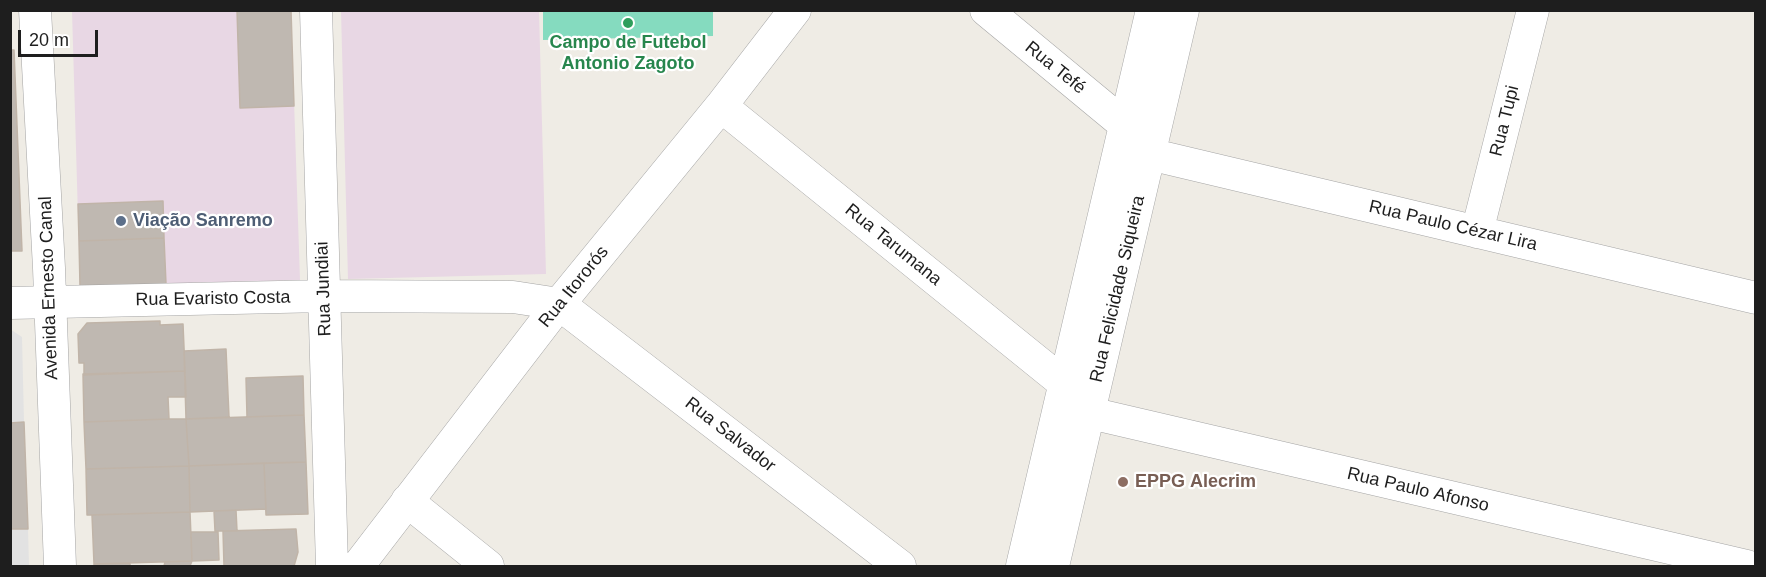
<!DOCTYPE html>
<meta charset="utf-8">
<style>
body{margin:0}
#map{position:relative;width:1766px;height:577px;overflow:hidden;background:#efece5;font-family:Arial,sans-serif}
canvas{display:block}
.frame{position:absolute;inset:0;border:12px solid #1e1e1e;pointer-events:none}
.scale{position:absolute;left:18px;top:30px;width:80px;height:27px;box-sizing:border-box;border:3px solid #1e1e1e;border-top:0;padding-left:8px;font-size:18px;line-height:21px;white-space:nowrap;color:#1e1e1e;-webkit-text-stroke:4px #fff;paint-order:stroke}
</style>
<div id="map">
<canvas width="1766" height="577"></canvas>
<div class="frame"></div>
<div class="scale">20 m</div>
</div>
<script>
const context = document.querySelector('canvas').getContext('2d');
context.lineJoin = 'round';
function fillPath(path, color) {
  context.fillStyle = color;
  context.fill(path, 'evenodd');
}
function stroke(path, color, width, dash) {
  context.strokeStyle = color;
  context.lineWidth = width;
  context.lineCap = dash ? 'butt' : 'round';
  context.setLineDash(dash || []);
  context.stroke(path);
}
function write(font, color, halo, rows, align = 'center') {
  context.font = font + ' Arial,sans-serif';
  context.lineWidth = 4.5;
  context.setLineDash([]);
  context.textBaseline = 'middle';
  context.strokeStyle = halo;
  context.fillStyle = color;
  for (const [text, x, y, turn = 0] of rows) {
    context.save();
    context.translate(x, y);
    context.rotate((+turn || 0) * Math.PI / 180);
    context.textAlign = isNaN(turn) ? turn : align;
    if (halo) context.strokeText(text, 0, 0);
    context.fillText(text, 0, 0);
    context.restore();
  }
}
fillPath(new Path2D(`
 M72 11H291L300 280 80 286Z
 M341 11H539L546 274 348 279Z`), '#e8d7e4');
fillPath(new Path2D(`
 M543 11H713V36L543 40Z`), '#85dbbf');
fillPath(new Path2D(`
 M10 329 22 337 24 422 11 423Z
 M10 529H28L29 566H11Z`), '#e2e2e2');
const building = new Path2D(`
 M237 10H291L294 106 240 108Z
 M10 50H14L22 251H10Z
 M163 201 164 238 79 241 78 204Z
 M164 238 166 284 80 286 79 241Z
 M160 321V325L183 324 185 371 84 375V363H79L78 334 87 323Z
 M226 349 229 417 186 419 184 351Z
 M185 371 186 397H168L169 419 84 422 83 374Z
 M303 376 304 415 247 417 246 378Z
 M304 415 306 462 189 466 186 419Z
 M169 419H186L189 466 86 469 84 422Z
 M24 422 28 529H10V423Z
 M306 462 308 514 266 515 264 463Z
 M264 463 266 509 190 512 189 466Z
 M189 466 190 512 87 515 86 469Z
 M236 510 237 531H215L214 511Z
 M190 512 192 561 94 564 92 515Z
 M296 529 298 552 294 566H224L223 531Z
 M191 532H218L219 560 192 561Z
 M192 561 190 566H164L165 562Z
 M130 563V566H94V564Z`);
fillPath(building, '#bfb8b1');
stroke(building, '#c0b4a8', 1.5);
const minor = new Path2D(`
 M35 10 49 268 60 566
 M316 10 332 566
 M986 10 1125 125
 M721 106 1065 384
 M1149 154 1756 298
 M1477 232 1533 10
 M10 303 324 296 513 297 559 304 900 566
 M1090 413 1747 566
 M407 501 488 566
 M358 566 559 304 721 106 795 10
 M1022 566 1152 10
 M1053 566 1183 10`);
stroke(minor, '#a5a5a5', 33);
stroke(minor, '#fff', 32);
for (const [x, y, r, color] of [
 [628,23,6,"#2e9e5b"],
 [121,221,6,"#5c6f8a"],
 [1123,482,6,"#8d6e63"]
]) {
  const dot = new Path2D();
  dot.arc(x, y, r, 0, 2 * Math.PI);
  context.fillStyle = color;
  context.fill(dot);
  stroke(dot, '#fff', 2);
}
write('bold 18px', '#27864d', '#fff', [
 ["Campo de Futebol",628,43],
 ["Antonio Zagoto",628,64]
]);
write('18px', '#1e1e1e', '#fff', [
 ["Rua Tefé",1055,68,39],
 ["Rua Tupi",1505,121,-76],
 ["Rua Paulo Cézar Lira",1453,226,13],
 ["Rua Tarumana",893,245,39],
 ["Rua Itororós",574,287,-51],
 ["Avenida Ernesto Canal",49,288,-92],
 ["Rua Jundiai",324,289,-92],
 ["Rua Felicidade Siqueira",1118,289,-77],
 ["Rua Evaristo Costa",213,299,-1],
 ["Rua Salvador",730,435,38],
 ["Rua Paulo Afonso",1418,490,13]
]);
write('bold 18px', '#4e5e75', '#fff', [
 ["Viação Sanremo",133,221]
], 'left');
write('bold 18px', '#785e54', '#fff', [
 ["EPPG Alecrim",1135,482]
], 'left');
</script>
